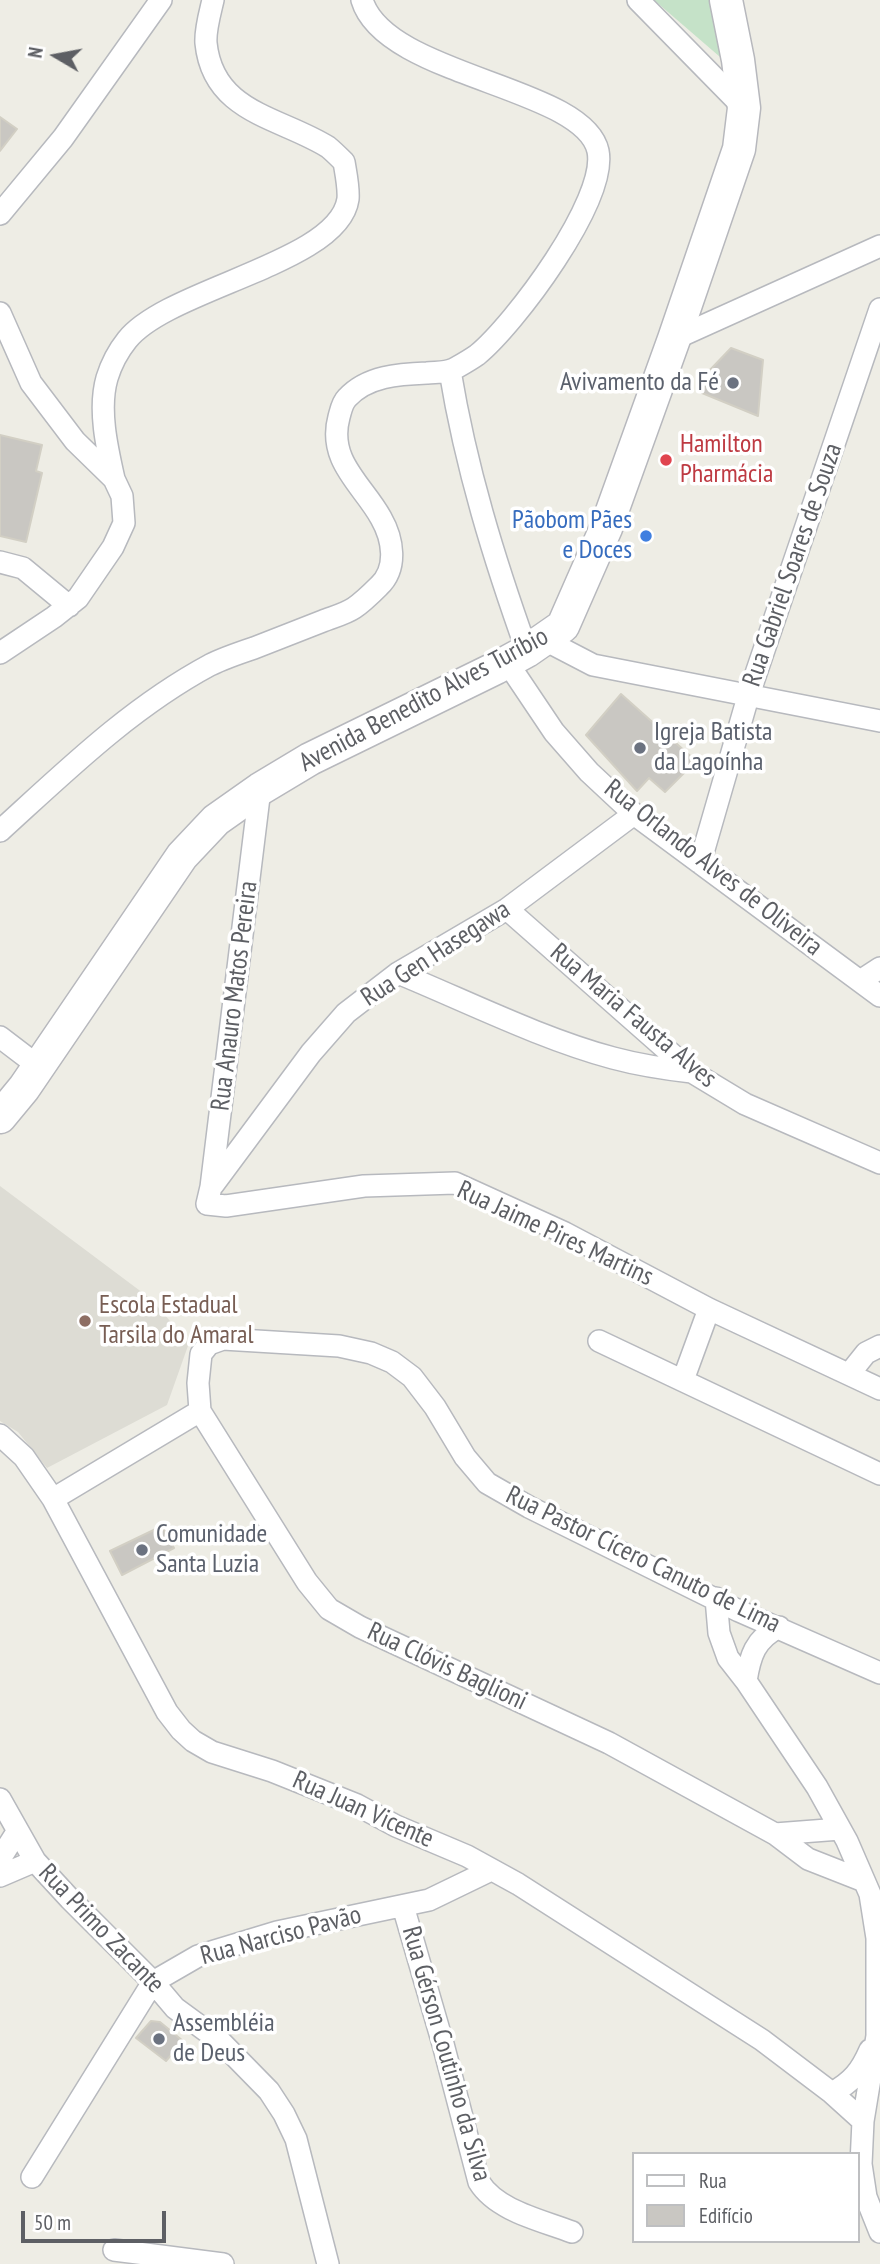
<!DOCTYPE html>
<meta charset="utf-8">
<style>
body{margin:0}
#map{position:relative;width:880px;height:2264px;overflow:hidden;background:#eeede5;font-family:"PT Sans Narrow",sans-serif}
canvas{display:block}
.legend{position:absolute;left:632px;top:2152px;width:228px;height:91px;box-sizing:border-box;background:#fff;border:2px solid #bebfc1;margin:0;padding:9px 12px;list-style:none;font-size:21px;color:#5d5f64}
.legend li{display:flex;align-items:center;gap:14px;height:35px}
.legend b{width:35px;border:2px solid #bebfc1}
.north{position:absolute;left:21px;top:21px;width:70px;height:70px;-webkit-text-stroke:5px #fff;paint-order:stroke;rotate:280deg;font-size:19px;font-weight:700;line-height:28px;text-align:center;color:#5d5f64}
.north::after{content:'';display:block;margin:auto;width:24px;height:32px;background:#5d5f64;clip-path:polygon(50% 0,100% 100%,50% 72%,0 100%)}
.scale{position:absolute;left:21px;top:2211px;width:145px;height:32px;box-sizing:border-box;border:4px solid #5d5f64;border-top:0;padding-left:9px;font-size:21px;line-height:24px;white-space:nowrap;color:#5d5f64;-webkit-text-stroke:5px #fff;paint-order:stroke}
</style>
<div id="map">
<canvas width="880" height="2264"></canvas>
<ul class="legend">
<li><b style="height:9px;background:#fff"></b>Rua</li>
<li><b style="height:19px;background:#c9c7c2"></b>Edifício</li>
</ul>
<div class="north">N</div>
<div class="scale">50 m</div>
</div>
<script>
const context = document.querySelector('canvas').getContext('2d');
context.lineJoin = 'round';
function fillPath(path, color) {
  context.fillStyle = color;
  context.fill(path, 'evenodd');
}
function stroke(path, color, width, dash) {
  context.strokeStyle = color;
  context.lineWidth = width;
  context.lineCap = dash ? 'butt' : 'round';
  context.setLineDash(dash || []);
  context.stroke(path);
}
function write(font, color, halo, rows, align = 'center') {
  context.font = font + ' "PT Sans Narrow",sans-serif';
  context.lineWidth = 7;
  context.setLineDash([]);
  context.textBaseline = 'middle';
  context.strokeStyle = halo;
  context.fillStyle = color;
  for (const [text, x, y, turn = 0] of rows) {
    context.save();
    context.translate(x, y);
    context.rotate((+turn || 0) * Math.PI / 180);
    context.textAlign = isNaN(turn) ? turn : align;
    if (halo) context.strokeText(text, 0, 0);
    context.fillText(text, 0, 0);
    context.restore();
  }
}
fillPath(new Path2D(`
 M0 1186 151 1299 189 1343 167 1405 47 1468 18 1432 0 1421Z`), '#dddcd4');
fillPath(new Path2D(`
 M654 0H715L727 63Z`), '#c5e2c8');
const building = new Path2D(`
 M0 117 17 129 0 151Z
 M731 348 763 360 758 416 702 393 708 372Z
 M0 435 42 445 36 471 42 473 26 542 0 536Z
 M621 694 696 761 665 792 649 778 637 791 586 735Z
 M162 1526 174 1548 122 1575 110 1551Z
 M151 2021 160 2022 183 2041 166 2061 136 2038Z`);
fillPath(building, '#c9c7c2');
stroke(building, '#d2cfc4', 2);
const minor = new Path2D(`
 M638 0 744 108
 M0 214 63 138 161 0
 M0 313 31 383 75 441 114 479 122 496 124 523 113 547 78 598 54 617 0 653
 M674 339 880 246
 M450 371C466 468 494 559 527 651
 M114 479C107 448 98 409 107 378 111 365 119 350 127 340 168 288 339 263 348 199 349 188 346 174 344 162 339 157 333 151 328 147 280 117 213 113 206 43 205 30 210 13 213 0
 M0 562 23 568 69 606
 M543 639 593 665 880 721
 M507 662 554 732 589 772 634 814 880 996
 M260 789 211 1187 207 1204 226 1206 364 1186 455 1183 565 1233 709 1309 880 1389
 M0 831C66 771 130 708 210 665 224 658 239 653 254 648 277 639 300 630 323 621 333 617 345 614 354 608 363 602 372 593 379 586 398 568 393 539 381 518 363 485 327 461 339 417 341 410 342 403 347 398 367 376 399 374 427 373 436 372 446 373 454 369 461 365 470 360 477 355 514 325 608 200 598 151 584 86 385 77 362 0
 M700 863 748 697 880 309
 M507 909 692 1072 745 1104 880 1163
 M398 973C466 1001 542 1039 613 1058 639 1065 665 1069 692 1072
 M860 981 880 968
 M0 1037 38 1066
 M213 1185 311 1053 346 1013 398 973 507 909 634 814
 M599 1341 880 1474
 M850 1373 866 1353 880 1346
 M683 1380 709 1309
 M0 1435 24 1457 53 1499 167 1712 181 1730 193 1741 212 1752 272 1771 357 1805 396 1826 467 1856 518 1884 762 2040 832 2093 863 2121
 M53 1499 200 1411
 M716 1598 719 1633 728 1658 746 1681 817 1787 847 1841 870 1894 877 1938V2036L863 2121 861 2164 866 2197 880 2232
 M746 1681C750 1656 755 1639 779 1627
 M0 1799 35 1861 70 1899 153 1982 175 2008 220 2041 269 2091 284 2114 296 2139 328 2264
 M775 1834 840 1829
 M0 1859 17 1832
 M0 1876 35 1861
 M864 1881 808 1859 775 1834 609 1743 360 1627 329 1609 307 1582 200 1411 198 1383 201 1354 209 1344 223 1339 339 1346 371 1353 392 1362 412 1377 435 1407 465 1457 487 1483 529 1507 739 1611 880 1673
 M403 1906 443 2044 479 2182C497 2211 541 2220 572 2232
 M832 2093C852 2082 861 2071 870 2050
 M32 2177 153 1982 198 1956 277 1932 429 1900 491 1870
 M114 2250 223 2264`);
const secondary = new Path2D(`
 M0 1117 24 1088 182 856 216 820 260 789 310 759 496 668 527 651 563 626 606 528 674 339 739 149 744 108 738 60 726 0`);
stroke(minor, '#b7b9be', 24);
stroke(secondary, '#b7b8bd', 35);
stroke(minor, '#fff', 21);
stroke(secondary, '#fff', 32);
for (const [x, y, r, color] of [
 [733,383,7,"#6b7280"],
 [666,460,7,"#e0444e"],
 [646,536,7,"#3f7fe0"],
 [640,748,7,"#6b7280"],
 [85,1321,7,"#8d6e63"],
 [142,1550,7,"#6b7280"],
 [159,2039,7,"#6b7280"]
]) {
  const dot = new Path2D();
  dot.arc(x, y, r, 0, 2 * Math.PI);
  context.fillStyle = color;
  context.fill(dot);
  stroke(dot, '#fff', 2.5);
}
write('26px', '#5b616d', '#fff', [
 ["Avivamento da Fé",719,383,"right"],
 ["Igreja Batista",654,733],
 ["da Lagoínha",654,763],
 ["Comunidade",156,1535],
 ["Santa Luzia",156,1565],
 ["Assembléia",173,2024],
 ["de Deus",173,2054]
], 'left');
write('26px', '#be3a42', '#fff', [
 ["Hamilton",680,445],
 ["Pharmácia",680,475]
], 'left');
write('26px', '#366cbe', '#fff', [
 ["Pãobom Pães",632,521],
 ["e Doces",632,551]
], 'right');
write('26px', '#5d5f64', '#fff', [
 ["Rua Gabriel Soares de Souza",793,565,-71],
 ["Avenida Benedito Alves Turíbio",424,700,-28],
 ["Rua Orlando Alves de Oliveira",713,868,38],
 ["Rua Gen Hasegawa",436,954,-33],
 ["Rua Anauro Matos Pereira",235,996,-83],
 ["Rua Maria Fausta Alves",633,1016,40],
 ["Rua Jaime Pires Martins",555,1234,25],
 ["Rua Pastor Cícero Canuto de Lima",643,1560,26],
 ["Rua Clóvis Baglioni",447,1667,25],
 ["Rua Juan Vicente",363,1810,24],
 ["Rua Primo Zacante",101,1929,46],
 ["Rua Narciso Pavão",281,1936,-15],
 ["Rua Gérson Coutinho da Silva",446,2054,74]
]);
write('26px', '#785e54', '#fff', [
 ["Escola Estadual",99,1306],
 ["Tarsila do Amaral",99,1336]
], 'left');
</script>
